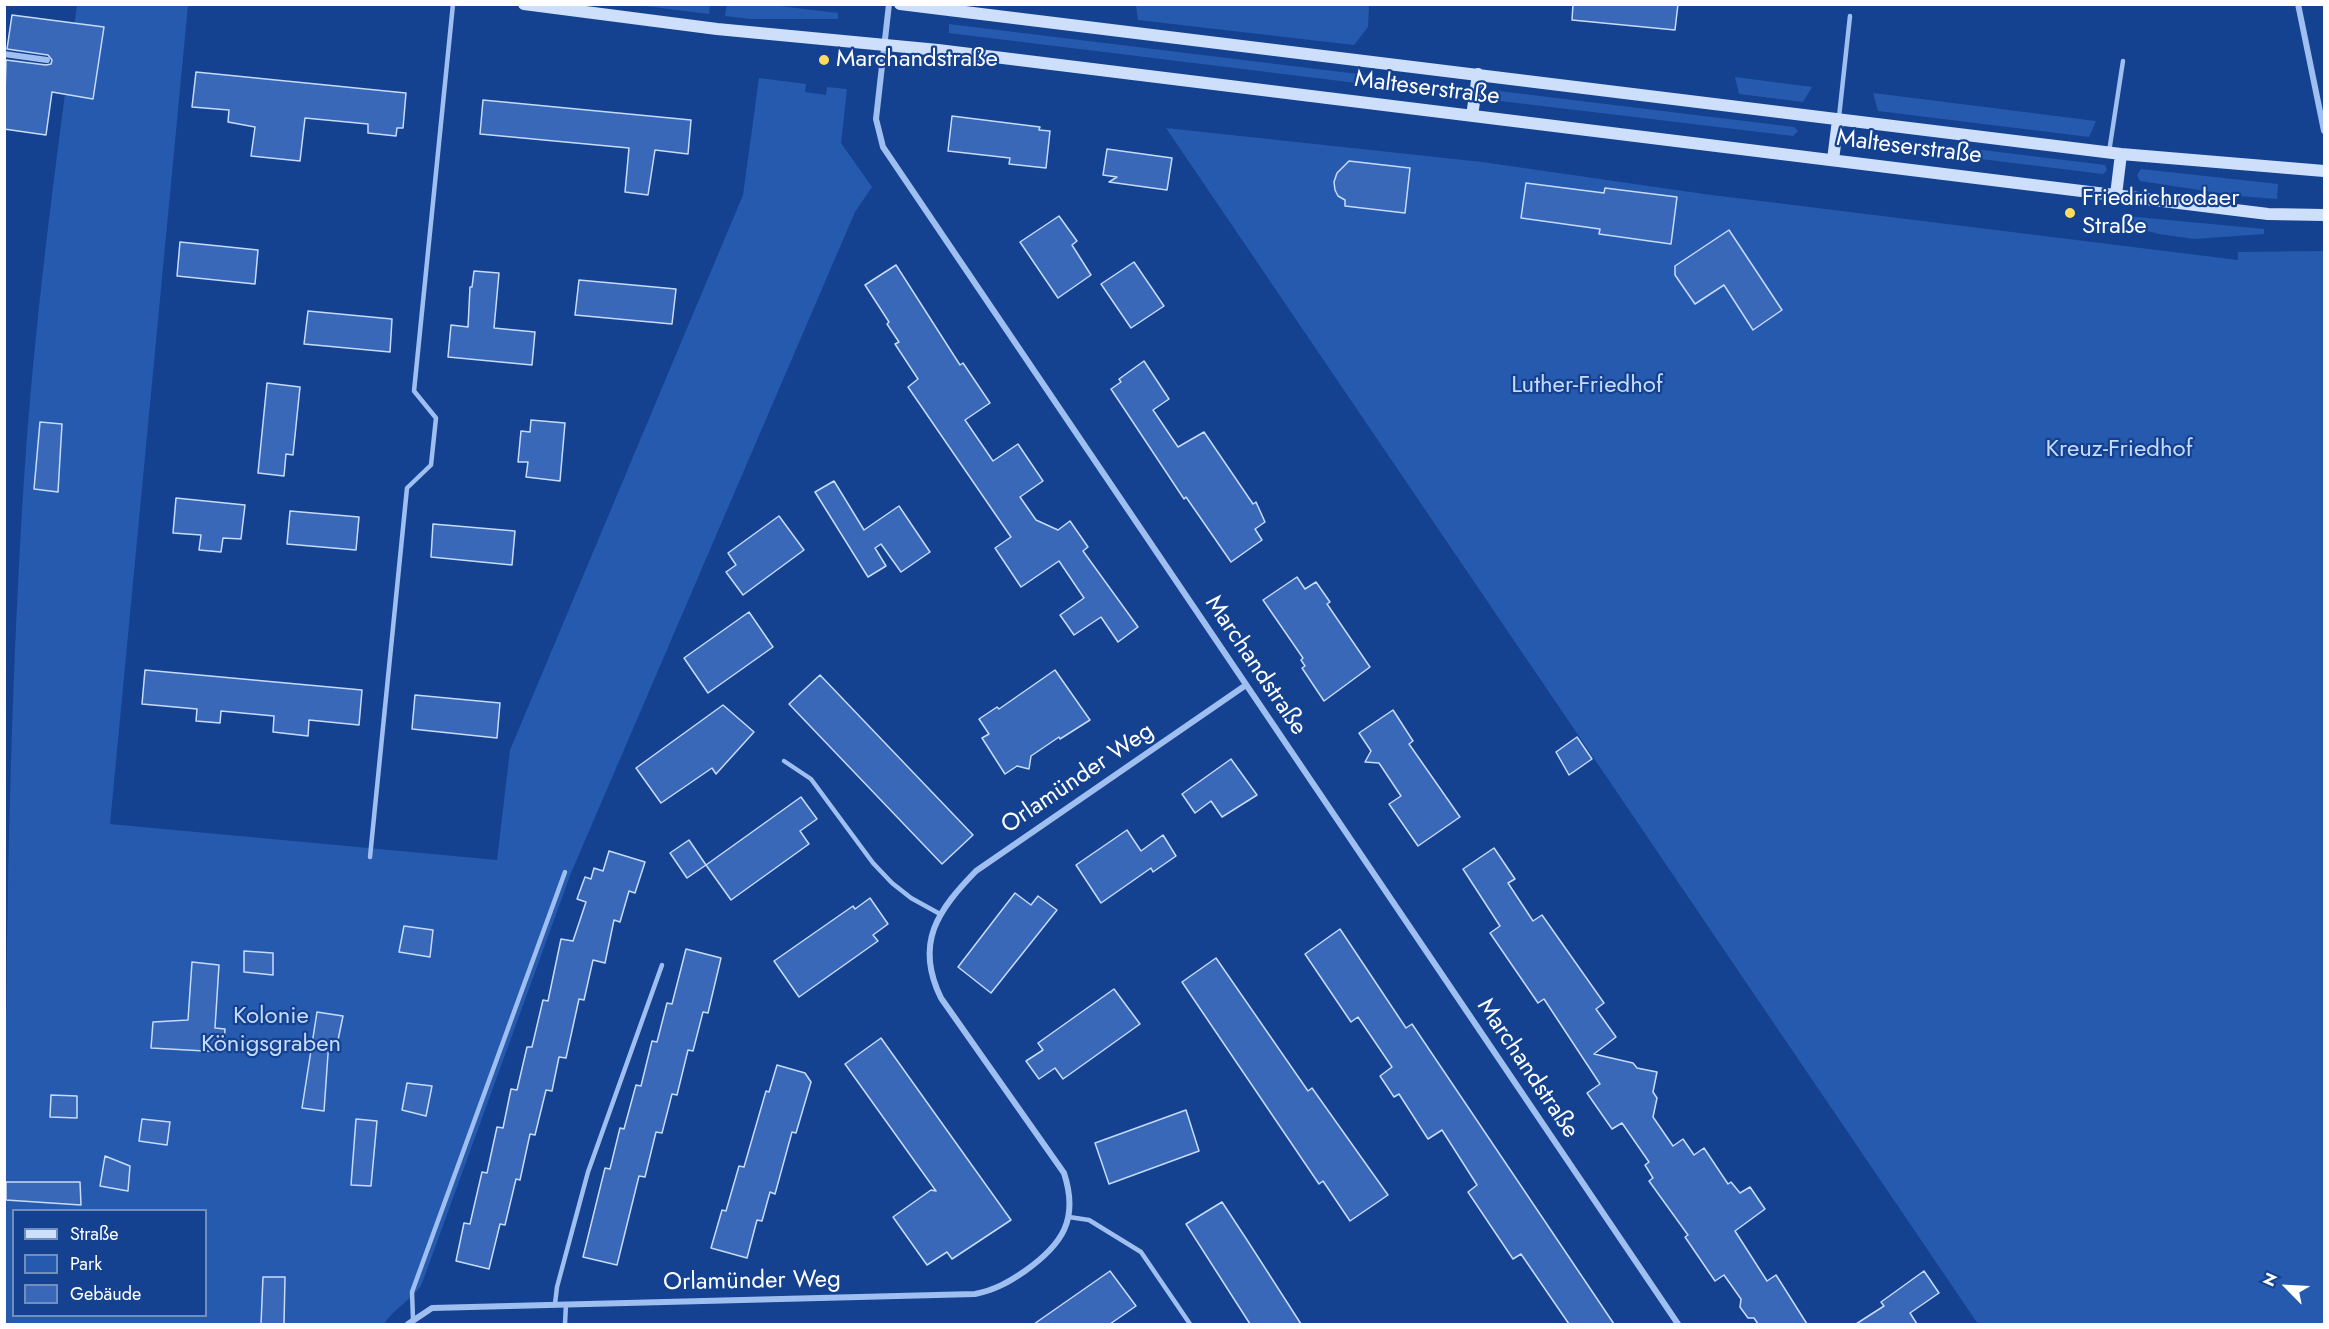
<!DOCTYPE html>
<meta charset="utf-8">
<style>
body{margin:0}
#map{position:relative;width:2329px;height:1329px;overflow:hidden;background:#144290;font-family:Jost,sans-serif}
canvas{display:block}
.frame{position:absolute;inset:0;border:6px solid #fff;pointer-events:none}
.legend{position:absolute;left:12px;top:1209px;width:195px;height:108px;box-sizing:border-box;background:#144290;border:2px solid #728ebc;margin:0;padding:8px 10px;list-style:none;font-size:18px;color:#fff}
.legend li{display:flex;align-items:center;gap:12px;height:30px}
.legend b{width:30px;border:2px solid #728ebc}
.north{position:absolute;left:2257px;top:1257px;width:60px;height:60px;-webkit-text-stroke:4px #144290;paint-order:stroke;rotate:294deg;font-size:16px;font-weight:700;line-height:24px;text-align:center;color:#fff}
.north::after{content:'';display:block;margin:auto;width:21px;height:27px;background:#fff;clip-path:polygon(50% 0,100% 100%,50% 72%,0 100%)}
</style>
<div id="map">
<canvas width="2329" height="1329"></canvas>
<div class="frame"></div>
<ul class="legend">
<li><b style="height:8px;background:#cedffc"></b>Straße</li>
<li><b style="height:16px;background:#265aaf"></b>Park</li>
<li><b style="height:16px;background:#3868b7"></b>Gebäude</li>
</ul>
<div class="north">N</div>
</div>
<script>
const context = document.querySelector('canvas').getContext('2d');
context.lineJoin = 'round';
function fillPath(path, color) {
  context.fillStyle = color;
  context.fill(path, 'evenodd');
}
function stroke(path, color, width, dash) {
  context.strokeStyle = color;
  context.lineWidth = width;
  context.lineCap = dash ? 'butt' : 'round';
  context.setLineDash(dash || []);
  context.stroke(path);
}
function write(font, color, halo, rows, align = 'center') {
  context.font = font + ' Jost,sans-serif';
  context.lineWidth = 4.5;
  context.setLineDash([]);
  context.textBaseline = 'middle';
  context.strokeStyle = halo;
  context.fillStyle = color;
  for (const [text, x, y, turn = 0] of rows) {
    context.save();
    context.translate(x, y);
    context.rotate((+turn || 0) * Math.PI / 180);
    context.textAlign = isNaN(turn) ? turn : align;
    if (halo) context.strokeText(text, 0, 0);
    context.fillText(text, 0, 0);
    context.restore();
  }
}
fillPath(new Path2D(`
 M727 4 771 5 838 13V19H751L725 16Z
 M77 5H188L110 824 497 860 510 750 743 195 759 78 806 84 805 92 826 95 827 87 847 89 841 143 872 187 855 212 571 873 421 1286C410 1301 394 1308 384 1324H5C5 1047 6 770 23 494 33 330 55 167 77 5ZM14 1210H206V1316H14Z
 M637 5 710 4V5L709 14Z
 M1136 5V4L1369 5 1368 27 1354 45 1138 20Z
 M949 24 1423 82 1422 91 949 33Z
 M1735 77 1812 87 1803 102 1739 94Z
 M1491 90 1794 127 1798 131 1793 136 1492 100 1487 95Z
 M1873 93 2096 121 2089 137 1878 111Z
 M1166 128 1482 162 1704 194 2238 260V252L2324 251V1324H1978Z
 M1876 137 2105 165 2107 170 2103 174 1875 146 1871 141Z
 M2141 169 2278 184 2277 199 2239 196 2140 181 2137 175Z
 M2126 216 2264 229V234L2194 239 2159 234 2125 225Z`), '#265aaf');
const building = new Path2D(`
 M1573 4H1678L1675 30 1572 20Z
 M12 15 104 27 93 99 52 92 46 135 4 129 6 60 46 65 51 64 52 60 48 55 7 49Z
 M196 72 406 93 403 128H397L396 136 368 133V124L305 118 300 161 251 156 255 127 228 122 229 110 192 107Z
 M483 100 691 120 688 154 655 150 648 195 625 192 629 148 480 134Z
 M952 116 1040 127 1039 130 1050 131 1046 168 1009 164 1010 158 948 151Z
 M1107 149 1172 158 1167 190 1109 182 1117 177 1103 175Z
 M1349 161 1410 168 1405 213 1345 206V200L1338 196 1335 190 1334 182 1337 173Z
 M1526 183 1604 193 1605 188 1677 197 1671 244 1599 234 1600 229 1521 218Z
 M1059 216 1077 241 1072 245 1091 275 1058 298 1020 242Z
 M1729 230 1782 310 1753 330 1724 285 1695 304 1675 275V266Z
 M180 242 258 250 255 284 177 276Z
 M1134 262 1164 306 1131 328 1101 284Z
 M896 265 960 365 963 363 990 403 965 420 993 461 1018 444 1043 481 1020 497 1036 520 1058 530 1070 521 1088 547 1083 551 1138 627 1118 642 1101 617 1074 635 1060 615 1084 598 1059 561 1021 587 995 548 1011 537 908 387 918 379 895 344 899 342 887 324 889 322 865 285Z
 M474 271 499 273 494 328 535 332 532 365 448 357 451 325 468 327 470 287H472Z
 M579 280 676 289 672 324 575 315Z
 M308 311 392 319 390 352 304 344Z
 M1144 361 1169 399 1153 410 1178 447 1204 432 1253 504 1256 502 1265 522 1255 529 1262 540 1231 562 1186 497 1184 499 1111 389 1121 382 1119 379Z
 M267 383 300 387 293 455 286 454 284 476 258 473Z
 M531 420 565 423 560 481 526 477 528 462H518L521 431 530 432Z
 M40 422 62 424 58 492 34 489Z
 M834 481 864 530 899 506 930 552 901 572 881 544 875 548 886 566 868 577 815 492Z
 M176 498 245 505 241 539 223 538 221 552 199 550 201 535 173 533Z
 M290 511 359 517 356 550 287 544Z
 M779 516 804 550 743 595 726 572 736 565 728 553Z
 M433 524 515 531 512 565 431 557Z
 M1297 577 1305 589 1316 582 1330 602 1327 604 1370 667 1324 701 1302 668 1305 666 1301 660 1303 658 1263 600Z
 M749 612 773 647 708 693 684 658Z
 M145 670 362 690 359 725 309 720 308 736 273 732 274 716 221 711 220 723 196 721 197 709 142 704Z
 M1055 670 1090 720 1060 739 1059 737 1031 756 1029 769 1017 766 1005 774 982 738 989 734 979 719 997 707 999 709Z
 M820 675 973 835 942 864 789 704Z
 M415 695 500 703 497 738 412 729Z
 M723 705 754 732 716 774 712 768 661 803 636 768Z
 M1393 710 1413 741 1409 744 1460 817 1418 846 1389 804 1401 796 1379 763 1365 762 1371 751 1359 733Z
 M1577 737 1592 759 1569 775 1556 752Z
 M1231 759 1257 795 1222 817 1211 801 1195 813 1182 794Z
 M801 797 817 819 800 831 809 844 731 900 706 865Z
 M1127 830 1141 851 1163 835 1176 856 1153 872 1151 868 1101 903 1076 865Z
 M689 840 706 865 687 878 670 853Z
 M1494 848 1515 879 1508 883 1533 921 1542 915 1604 1003 1596 1009 1616 1037 1594 1054 1633 1063 1637 1068 1657 1072 1653 1092 1657 1098 1653 1117 1673 1146 1683 1139 1694 1155 1704 1148 1728 1184 1731 1182 1740 1193 1750 1187 1765 1209 1735 1231 1767 1281 1776 1275 1807 1324H1758L1754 1318H1748L1740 1307 1741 1299 1724 1275 1715 1281 1685 1237 1688 1235 1649 1181 1653 1178 1645 1165 1649 1162 1622 1123 1612 1129 1587 1093 1600 1084 1544 999 1538 1003 1490 933 1500 926 1463 869Z
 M609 851 645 862 635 893 629 891 620 922 614 920 605 963 593 960 584 1000 579 999 566 1058 559 1057 552 1091 546 1090 535 1135 530 1134 520 1180 516 1179 505 1225 500 1224 489 1269 456 1261 464 1223 470 1224 482 1172 487 1173 497 1127 503 1128 511 1089 517 1090 527 1047H532L543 1000 548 1001 561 939 573 941 586 902 577 899 585 877 591 879 594 868 603 871Z
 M1015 893 1031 905 1038 896 1057 910 991 993 958 967Z
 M870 898 888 924 873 935 878 941 799 997 774 961 853 906 855 909Z
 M404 926 433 930 430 957 399 952Z
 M1340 929 1406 1028 1412 1024 1614 1324H1569L1521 1254 1513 1259 1468 1192 1477 1185 1442 1130 1428 1139 1399 1094 1394 1097 1380 1076 1392 1067 1358 1017 1351 1022 1305 954Z
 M686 949 721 958 708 1013 703 1012 693 1051 688 1050 677 1095 672 1094 662 1133 656 1132 645 1177 639 1176 617 1265 583 1257 605 1168 610 1169 620 1128 624 1129 636 1085 641 1086 652 1041 657 1042 667 1003 672 1004Z
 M244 951 273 953V975L244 972Z
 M1216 958 1308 1091 1312 1088 1388 1195 1350 1221 1323 1181 1319 1184 1182 982Z
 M192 962 219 965 215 1028 225 1029 223 1052 151 1048 153 1022 188 1020Z
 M1114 989 1140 1024 1063 1079 1055 1068 1039 1079 1026 1061 1043 1050 1038 1043Z
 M317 1012 343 1016 338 1040H329L324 1111 302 1108Z
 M881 1038 1011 1220 952 1259 947 1252 927 1265 893 1217 931 1190 936 1191 845 1064Z
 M777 1065 805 1073 811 1082 796 1133 792 1132 775 1194 770 1192 762 1221 757 1220 747 1258 711 1248 722 1210 726 1211 739 1166 744 1167 766 1091 769 1092Z
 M407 1083 432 1086 426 1116 402 1110Z
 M51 1095 77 1096V1118L50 1117Z
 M1186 1110 1199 1151 1109 1184 1095 1143Z
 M142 1119 170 1122 167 1145 139 1141Z
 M356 1119 377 1121 371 1186 351 1185Z
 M105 1156 130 1166 128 1191 100 1186Z
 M6 1182H80L81 1205 6 1200Z
 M1222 1202 1247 1240 1301 1324H1250L1186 1224Z
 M1110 1271 1136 1306 1110 1324H1034Z
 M1924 1271 1939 1293 1910 1313 1917 1324H1856L1884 1306 1881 1302Z
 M263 1277H285L284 1324H261Z`);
fillPath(building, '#3868b7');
stroke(building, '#c7dbfc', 1.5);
stroke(new Path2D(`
 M1839 117 1850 16
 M2109 152 2123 61
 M784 761 811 779 873 863 892 883 911 898 940 914
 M370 857 407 488 431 465 436 418 414 391 453 4
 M1069 1217 1089 1220 1141 1252 1190 1324
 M555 1304 557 1287 588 1172 662 965
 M413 1319 412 1292 565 872
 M565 1324 566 1304`), '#a0bff1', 4.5);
stroke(new Path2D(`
 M889 4 876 119 883 147 1678 1324
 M2298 4 2324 131
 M4 54 47 60
 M408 1324 432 1308 975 1294C995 1290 1009 1282 1025 1271 1063 1244 1079 1219 1064 1173L941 998C914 943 938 910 976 871L1246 685`), '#a0bff1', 6);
stroke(new Path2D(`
 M524 4 717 29 938 50 2268 214 2324 215
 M900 4 2121 154 2324 171
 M1472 116 1478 74
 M1833 160 1838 120
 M2116 195 2121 154`), '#cedffc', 12);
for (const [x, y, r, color] of [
 [824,60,6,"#ffdc60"],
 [2070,213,6,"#ffdc60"]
]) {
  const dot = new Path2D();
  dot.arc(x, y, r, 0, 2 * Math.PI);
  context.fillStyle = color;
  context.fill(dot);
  stroke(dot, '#144290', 2);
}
write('24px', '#fff', '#144290', [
 ["Marchandstraße",836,60],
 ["Friedrichrodaer",2082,199],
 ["Straße",2082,227]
], 'left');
write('24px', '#fff', '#144290', [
 ["Malteserstraße",1427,89,7],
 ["Malteserstraße",1909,148,7],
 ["Marchandstraße",1255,666,56],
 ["Orlamünder Weg",1078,779,-34],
 ["Marchandstraße",1527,1069,56],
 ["Orlamünder Weg",752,1282,-1]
]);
write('24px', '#c7dbfc', '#144290', [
 ["Luther-Friedhof",1587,386],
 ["Kreuz-Friedhof",2119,450],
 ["Kolonie",271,1017],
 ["Königsgraben",271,1045]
]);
</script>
